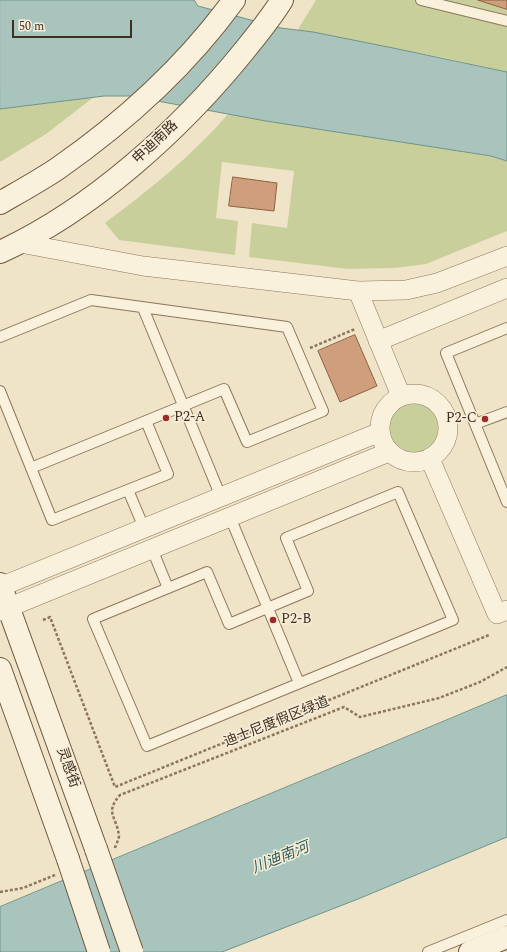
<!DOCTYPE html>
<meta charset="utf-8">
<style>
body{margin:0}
#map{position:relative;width:507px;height:952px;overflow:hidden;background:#f0e4c8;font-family:Spectral,serif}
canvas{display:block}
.scale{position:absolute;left:12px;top:20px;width:120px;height:18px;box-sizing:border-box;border:2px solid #3d2e20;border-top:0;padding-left:5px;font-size:12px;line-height:14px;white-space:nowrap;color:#3d2e20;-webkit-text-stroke:3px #f7eed8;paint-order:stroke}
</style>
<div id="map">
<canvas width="507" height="952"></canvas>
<div class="scale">50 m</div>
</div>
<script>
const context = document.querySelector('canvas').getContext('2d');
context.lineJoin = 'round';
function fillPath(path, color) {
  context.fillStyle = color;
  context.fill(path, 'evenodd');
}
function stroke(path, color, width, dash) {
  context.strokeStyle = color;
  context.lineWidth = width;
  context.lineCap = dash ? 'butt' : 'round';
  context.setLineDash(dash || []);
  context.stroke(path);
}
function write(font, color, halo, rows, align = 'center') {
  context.font = font + ' Spectral,"Noto Sans SC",serif';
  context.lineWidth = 3;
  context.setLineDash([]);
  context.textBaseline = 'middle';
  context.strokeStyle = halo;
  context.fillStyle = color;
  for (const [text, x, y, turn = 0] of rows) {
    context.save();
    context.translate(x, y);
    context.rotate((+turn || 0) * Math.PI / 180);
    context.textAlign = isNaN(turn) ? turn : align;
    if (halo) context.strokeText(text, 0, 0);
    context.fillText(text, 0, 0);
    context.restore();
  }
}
fillPath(new Path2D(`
 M316 0H478L507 9V72L445 58 297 31Z
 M94 97 46 134 0 162V109Z
 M228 114 491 156 507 161V231L426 264 395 268 348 269 249 257 252 223 287 228 294 171 222 162 216 218 238 221 235 255 119 240 105 223C149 190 192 156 228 114Z
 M390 428a24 24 0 1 1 48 0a24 24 0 1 1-48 0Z`), '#c9cf9b');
const water = new Path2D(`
 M0 0H194L198 6 281 28 313 32 393 48 507 72V161L491 156 266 121 130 96H104L0 109Z
 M507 695V837L358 899 222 952H0V907Z`);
fillPath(water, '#a9c4bc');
stroke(water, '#6f938a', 1);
const building = new Path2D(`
 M478 0H507V9Z
 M233 177 277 183 274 211 229 206Z
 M355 335 377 386 340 402 318 351Z`);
fillPath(building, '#cf9f7d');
stroke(building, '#8d5f41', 1);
const lane = new Path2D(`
 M421 0 507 21
 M143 308 221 497
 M507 328 446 353 507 502
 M0 337 91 300 287 327 323 411 247 442 224 389 146 421 168 474 52 520 0 391
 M475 424 507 412
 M31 468 146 421
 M128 490 144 528
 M398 492 453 620 147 746 93 619 207 572 229 624 308 591 286 538Z
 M230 517 299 683
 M152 549 168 588
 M428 952 507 920`);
const street = new Path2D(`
 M20 243 143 266 358 291 406 290 437 283 507 256
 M358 291 401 396
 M378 341 507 288
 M380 428a34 34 0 1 1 68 0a34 34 0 1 1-68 0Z
 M430 459 497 614 507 610
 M0 587 380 432
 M0 611 389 452`);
const secondary = new Path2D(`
 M0 203C19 192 39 181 57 169 123 123 186 66 234 0
 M0 252C92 210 181 129 244 51 257 35 271 18 282 0
 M0 584 96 849
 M0 669 68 859
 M470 952 507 937`);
stroke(lane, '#8d765c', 12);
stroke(street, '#8d765c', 20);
stroke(secondary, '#6f573f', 24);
stroke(new Path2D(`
 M310 348 355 329
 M43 620 50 617 115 787 489 635
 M115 848C116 844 119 839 119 836 117 817 104 813 120 795L344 707 360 717 439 698 480 682 507 667
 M0 892 23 888 55 875`), '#8d765c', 2.5, [3, 2]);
stroke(lane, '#faf1dc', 10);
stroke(street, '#faf1dc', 19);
stroke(secondary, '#faf1dc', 22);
const secondaryBridge = new Path2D(`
 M96 849 132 952
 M68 859 99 952`);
stroke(secondaryBridge, '#6f573f', 24, []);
stroke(secondaryBridge, '#faf1dc', 22);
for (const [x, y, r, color] of [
 [166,418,4,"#9e2a2b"],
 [485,419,4,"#9e2a2b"],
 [273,620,4,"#9e2a2b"]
]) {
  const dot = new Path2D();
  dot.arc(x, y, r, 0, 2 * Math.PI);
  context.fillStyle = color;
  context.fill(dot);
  stroke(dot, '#f7eed8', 1.5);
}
write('14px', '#3d2e20', '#f7eed8', [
 ["申迪南路",156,143,-43],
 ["迪士尼度假区绿道",277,723,-22],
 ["灵感街",67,768,70]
]);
write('14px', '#3d2e20', '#f7eed8', [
 ["P2-A",174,418],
 ["P2-C",477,419,"right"],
 ["P2-B",281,620]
], 'left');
write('italic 15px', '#2f5d5a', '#f7eed8', [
 ["川迪南河",281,859,-22]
]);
</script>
